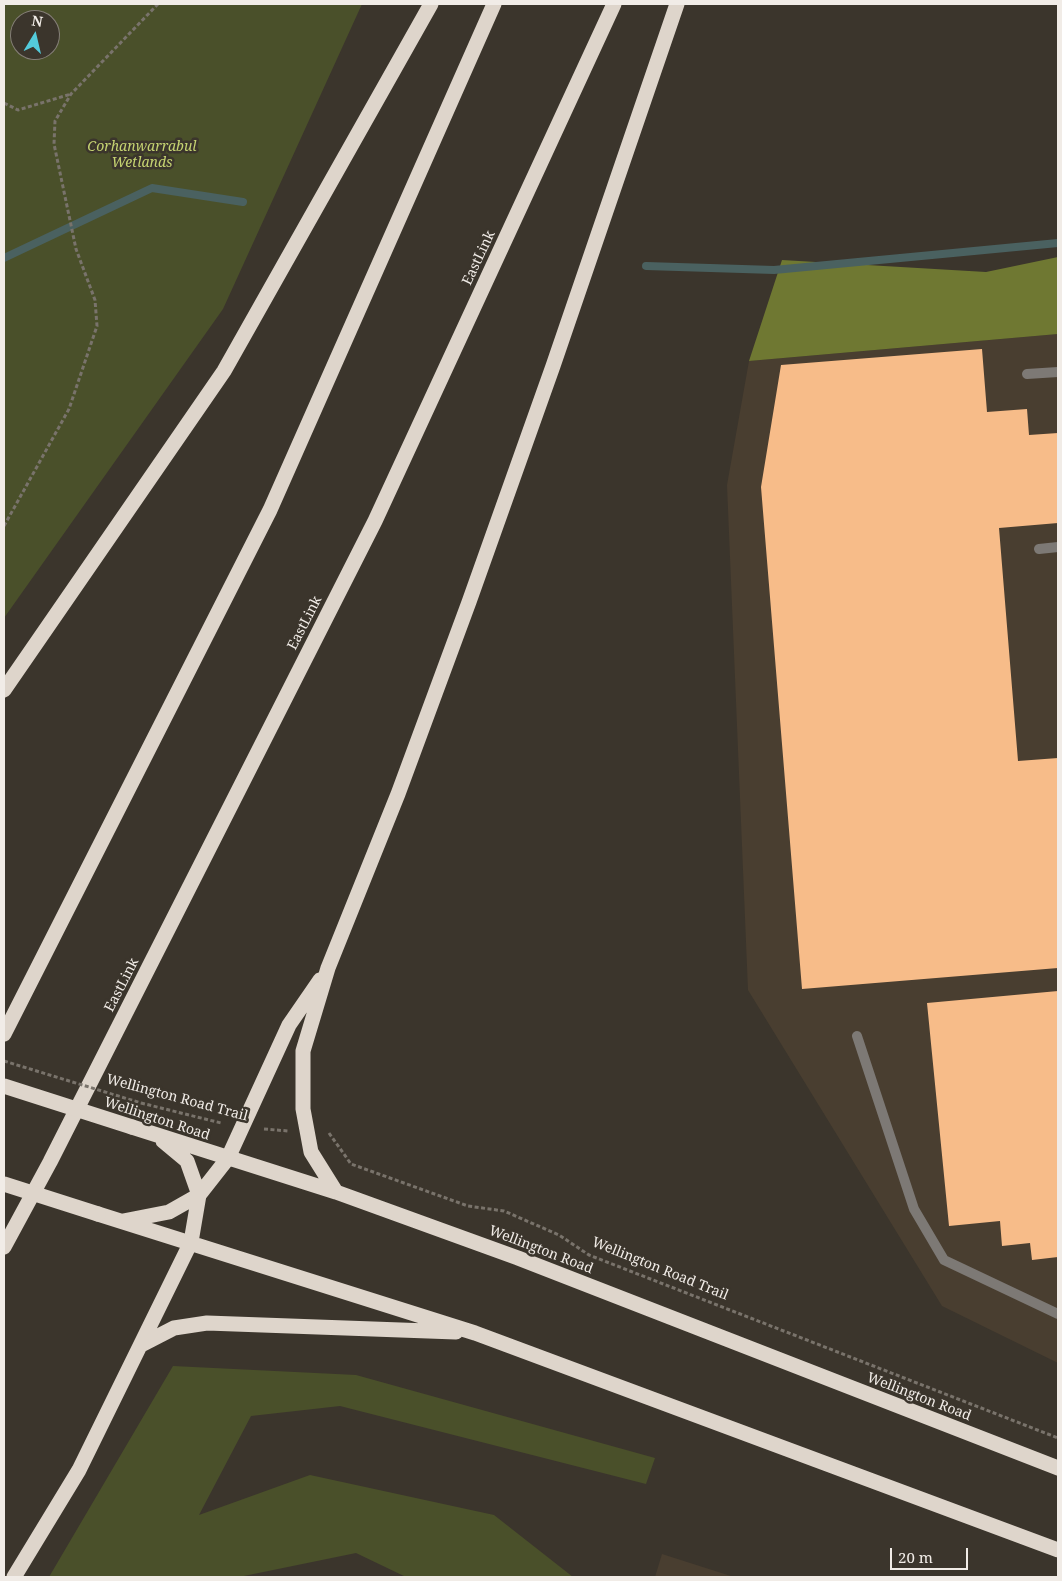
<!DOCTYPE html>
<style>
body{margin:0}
#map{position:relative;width:1062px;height:1581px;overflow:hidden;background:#3b352c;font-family:"Noto Serif",serif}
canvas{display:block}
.frame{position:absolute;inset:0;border:5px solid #f1ece7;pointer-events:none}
.north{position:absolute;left:10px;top:10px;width:50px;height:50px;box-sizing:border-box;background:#3b352c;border:1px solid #847e77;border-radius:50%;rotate:9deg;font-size:14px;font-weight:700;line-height:20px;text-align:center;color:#f1ece7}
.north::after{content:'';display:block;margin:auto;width:18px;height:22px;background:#53cbdb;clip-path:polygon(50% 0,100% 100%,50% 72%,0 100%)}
.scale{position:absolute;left:890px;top:1548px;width:78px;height:22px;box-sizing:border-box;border:2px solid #f1ece7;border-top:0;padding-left:6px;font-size:15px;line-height:18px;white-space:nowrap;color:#f1ece7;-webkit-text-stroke:4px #3b352c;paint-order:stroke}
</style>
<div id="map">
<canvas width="1062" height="1581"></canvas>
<div class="frame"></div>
<div class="north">N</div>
<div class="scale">20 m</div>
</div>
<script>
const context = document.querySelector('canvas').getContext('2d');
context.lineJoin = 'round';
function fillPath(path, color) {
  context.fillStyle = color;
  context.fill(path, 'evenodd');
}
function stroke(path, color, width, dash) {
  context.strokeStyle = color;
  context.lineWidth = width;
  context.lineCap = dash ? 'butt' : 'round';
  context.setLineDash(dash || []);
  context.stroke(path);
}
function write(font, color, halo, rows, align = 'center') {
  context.font = font + ' "Noto Serif",serif';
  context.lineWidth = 5;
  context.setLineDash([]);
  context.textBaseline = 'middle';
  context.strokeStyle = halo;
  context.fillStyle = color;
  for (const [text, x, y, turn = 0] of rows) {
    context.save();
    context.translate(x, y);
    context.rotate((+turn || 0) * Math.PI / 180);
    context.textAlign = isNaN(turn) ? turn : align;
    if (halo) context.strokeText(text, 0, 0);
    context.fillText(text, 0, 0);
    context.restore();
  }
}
fillPath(new Path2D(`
 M1058 334V1363L942 1306 748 990 727 485 749 361Z
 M662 1554 734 1577H655Z`), '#493e30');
fillPath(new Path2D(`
 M4 4H362L223 309 4 618ZM20 20H50V50H20Z
 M173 1366 356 1375 655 1458 646 1484 340 1406 251 1416 199 1515 310 1475 494 1515 573 1577H406L356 1553 239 1577H49Z`), '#4a502a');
fillPath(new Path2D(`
 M1058 257V334L749 361 782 260 986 272Z`), '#6f7832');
stroke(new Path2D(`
 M4 258 152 188 243 202
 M646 266 774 270 1058 243`), '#4a6160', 8);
fillPath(new Path2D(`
 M982 349 987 412 1027 409 1029 435 1058 433V523L999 528 1018 761 1058 758V968L802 989 761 487 781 365Z
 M1058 991V1257L1032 1260 1030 1243 1002 1246 1000 1221 949 1226 927 1003Z`), '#f7bc89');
stroke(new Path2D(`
 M4 103 18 110 71 94
 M4 526 69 409 97 326 95 300 76 249 54 144 55 121 71 94 158 4
 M141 1103 221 1123
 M264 1129 288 1131
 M329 1133 351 1164 468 1206 504 1211 559 1235 589 1255 1058 1438`), '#79736b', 3, [4, 2.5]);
stroke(new Path2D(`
 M1027 374 1058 372
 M1039 549 1058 547
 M857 1036 914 1209 944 1260 1058 1314`), '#7d7975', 10);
stroke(new Path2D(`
 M4 690 224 371 431 4
 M4 1034 270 510 494 4
 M132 1127 336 1192 518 1258 1058 1468
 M336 1192 311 1152 303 1109V1051L328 968 398 794 469 602 553 366 677 4
 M98 1214 475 1333 1058 1550
 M123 1221 169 1212 199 1195 228 1158 289 1025 320 980
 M4 1247 50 1162 375 521 614 4
 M141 1345 174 1328 207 1323 456 1332
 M14 1577 79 1470 191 1242 199 1195 187 1161 163 1141`), '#ded5cb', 15);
stroke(new Path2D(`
 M4 1061 141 1103`), '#79736b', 3, [4, 2.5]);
stroke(new Path2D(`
 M4 1086 132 1127
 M4 1184 98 1214`), '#ded5cb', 15);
write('italic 14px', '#c5d371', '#3b352c', [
 ["Corhanwarrabul",142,147],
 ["Wetlands",142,163]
]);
write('14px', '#f1ece7', '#3b352c', [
 ["EastLink",479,258,-65],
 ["EastLink",305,623,-63],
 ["EastLink",122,985,-63],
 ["Wellington Road Trail",177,1098,15],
 ["Wellington Road",157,1119,18],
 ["Wellington Road",541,1250,21],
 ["Wellington Road Trail",660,1269,22],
 ["Wellington Road",919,1397,21]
]);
</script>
